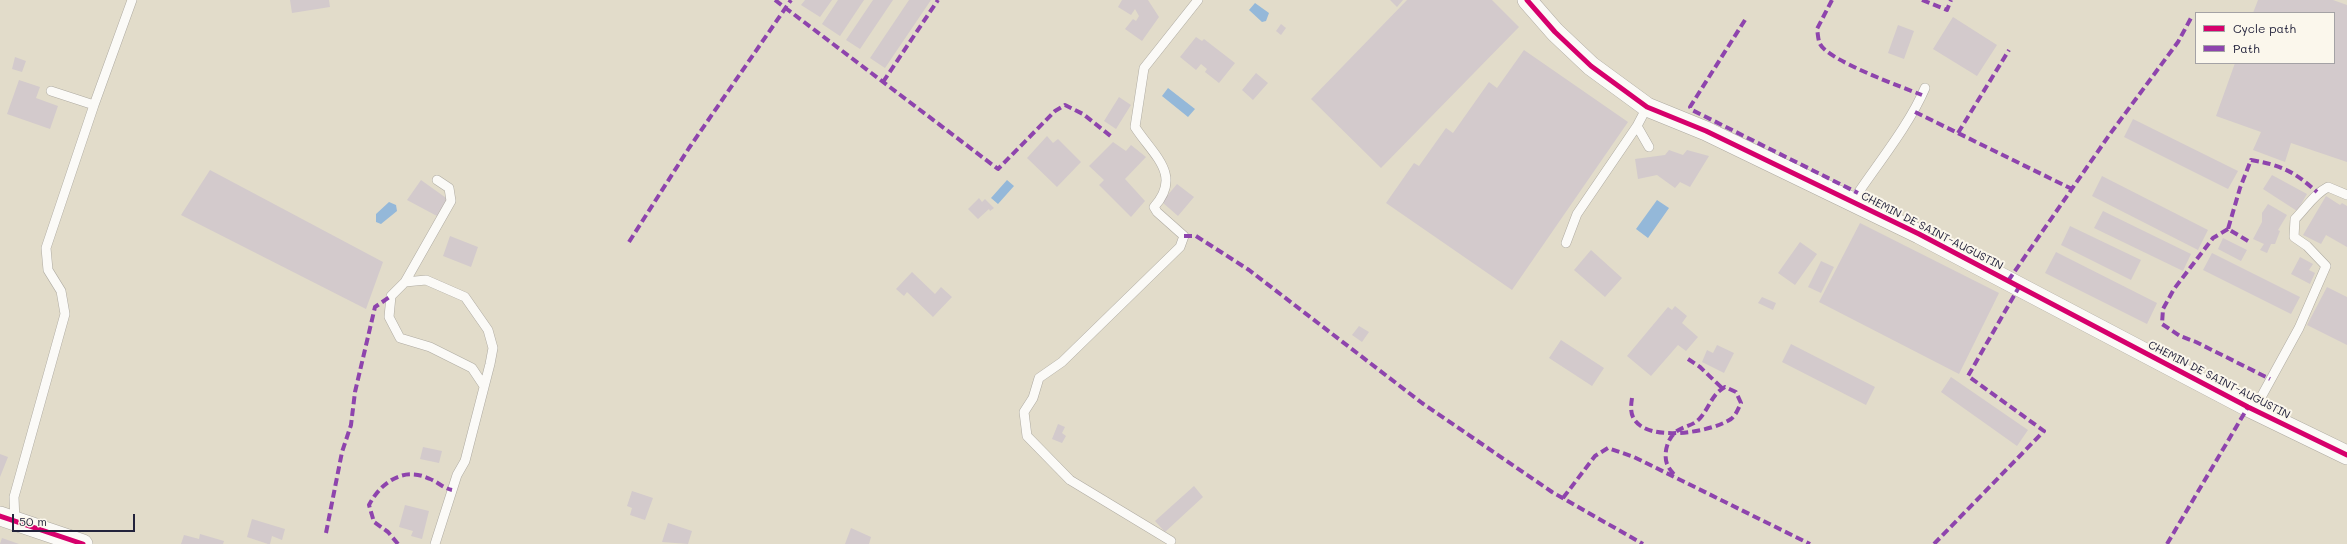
<!DOCTYPE html>
<style>
body{margin:0}
#map{position:relative;width:2347px;height:544px;overflow:hidden;background:#e2dcca;font-family:Mali,sans-serif}
canvas{display:block}
.legend{position:absolute;left:2195px;top:12px;width:140px;height:52px;box-sizing:border-box;background:#fbf7ec;border:1px solid #a4a2a5;margin:0;padding:5px 7px;list-style:none;font-size:12px;color:#22223b}
.legend li{display:flex;align-items:center;gap:8px;height:20px}
.legend b{width:20px;border:1px solid #a4a2a5}
.scale{position:absolute;left:12px;top:514px;width:123px;height:18px;box-sizing:border-box;border:2px solid #22223b;border-top:0;padding-left:5px;font-size:12px;line-height:14px;white-space:nowrap;color:#22223b;-webkit-text-stroke:3px #fbf7ec;paint-order:stroke}
</style>
<div id="map">
<canvas width="2347" height="544"></canvas>
<ul class="legend">
<li><b style="height:5px;background:#d6006c"></b>Cycle path</li>
<li><b style="height:5px;background:#8e44ad"></b>Path</li>
</ul>
<div class="scale">50 m</div>
</div>
<script>
const context = document.querySelector('canvas').getContext('2d');
context.lineJoin = 'round';
function fillPath(path, color) {
  context.fillStyle = color;
  context.fill(path, 'evenodd');
}
function stroke(path, color, width, dash) {
  context.strokeStyle = color;
  context.lineWidth = width;
  context.lineCap = dash ? 'butt' : 'round';
  context.setLineDash(dash || []);
  context.stroke(path);
}
function write(font, color, halo, rows, align = 'center') {
  context.font = font + ' Mali,sans-serif';
  context.lineWidth = 4;
  context.setLineDash([]);
  context.textBaseline = 'middle';
  context.strokeStyle = halo;
  context.fillStyle = color;
  for (const [text, x, y, turn = 0] of rows) {
    context.save();
    context.translate(x, y);
    context.rotate((+turn || 0) * Math.PI / 180);
    context.textAlign = isNaN(turn) ? turn : align;
    if (halo) context.strokeText(text, 0, 0);
    context.fillText(text, 0, 0);
    context.restore();
  }
}
fillPath(new Path2D(`
 M1255 3 1269 13 1266 21 1262 22 1249 10Z
 M1168 88 1195 109 1188 117 1162 96Z
 M1007 180 1014 186 998 204 991 198Z
 M1657 200 1669 208 1648 238 1636 229Z
 M389 202 396 205 397 211 381 224 376 222V214Z`), '#94b8d9');
fillPath(new Path2D(`
 M290 0H329L330 7 292 13Z
 M805 0H832L820 17 801 5Z
 M838 0H864L840 36 822 24Z
 M873 0H893L860 49 846 40Z
 M909 0H931L885 68 870 58Z
 M1122 0H1148L1159 17 1142 41 1125 29 1133 19 1136 21 1139 16 1135 9 1131 15 1118 7Z
 M1390 0H1403L1397 7Z
 M1407 0H1492L1519 27 1381 168 1311 99Z
 M2258 0H2333L2347 5V162L2291 143 2285 162 2253 150 2261 132 2216 116 2235 63H2334V13H2253Z
 M1953 17 1997 45 1977 76 1933 49Z
 M1281 24 1286 28 1281 35 1276 31Z
 M1898 25 1914 31 1904 59 1888 53Z
 M1196 37 1202 41 1204 39 1235 63 1219 83 1205 72 1207 69 1201 64 1196 70 1180 57Z
 M1524 50 1628 122 1512 290 1386 203 1414 163 1419 166 1446 128 1453 133 1489 82 1497 88Z
 M15 57 26 61 22 72 12 69Z
 M1256 73 1268 83 1253 100 1242 90Z
 M19 80 40 87 36 98 58 106 50 129 7 114Z
 M1119 97 1131 105 1116 129 1104 121Z
 M2133 119 2238 171 2228 189 2124 137Z
 M1047 136 1053 143 1058 139 1081 162 1057 187 1027 158Z
 M1113 142 1126 151 1131 145 1146 157 1125 179 1145 201 1131 217 1099 185 1104 180 1089 166Z
 M1669 150 1683 155 1687 150 1709 156 1690 187 1680 182 1675 188 1657 175 1638 179 1635 159 1665 155Z
 M210 170 383 262 366 309 181 215Z
 M2272 175 2307 194 2297 211 2263 189Z
 M2102 176 2208 230 2198 250 2092 196Z
 M421 180 449 200 437 216 407 200Z
 M1177 184 1194 197 1178 216 1162 202Z
 M2326 196 2340 205 2342 203 2347 206V247L2326 235 2321 244 2303 235Z
 M979 198 982 202 985 199 994 208 990 211 989 209 978 219 968 209Z
 M2268 204 2287 215 2278 230 2280 231 2275 244H2271L2267 253 2260 250 2264 244 2253 239 2262 222V213Z
 M2103 211 2191 254 2183 271 2094 228Z
 M1860 223 1999 293 1959 374 1819 302Z
 M2070 226 2141 260 2131 280 2061 245Z
 M450 236 478 247 471 267 443 256Z
 M2223 238 2247 250 2241 261 2218 249Z
 M1800 242 1817 254 1795 285 1778 273Z
 M1591 250 1622 278 1605 297 1574 270Z
 M2056 252 2157 303 2147 324 2045 273Z
 M2212 253 2300 297 2291 314 2203 270Z
 M2300 257 2313 264 2309 270 2315 273 2310 284 2291 274Z
 M1821 261 1834 267 1821 293 1808 287Z
 M912 272 935 294 941 287 952 297 933 317 907 292 904 296 896 289Z
 M2327 287 2347 297V345L2307 325Z
 M1762 297 1776 303 1773 310 1758 303Z
 M1675 306 1687 316 1682 323 1698 337 1686 351 1678 345 1651 376 1627 356 1668 307 1672 310Z
 M1359 326 1369 332 1362 342 1352 335Z
 M1561 340 1604 368 1592 386 1549 358Z
 M1791 344 1875 387 1866 405 1782 362Z
 M1717 345 1734 353 1724 373 1702 362 1707 350 1713 353Z
 M1951 377 2028 430 2017 446 1941 392Z
 M1058 424 1065 427 1062 433 1066 436 1062 443 1052 439Z
 M423 447 442 451 439 463 420 459Z
 M0 454 8 457 0 477Z
 M1194 486 1203 497 1165 532 1155 521Z
 M632 491 653 498 645 520 630 515 632 508 627 506Z
 M405 505 429 511 422 539 411 536 413 531 399 527Z
 M252 519 285 529 282 540 272 536 270 544H268L247 537Z
 M668 523 692 531 688 544 662 542Z
 M851 528 871 537 869 544H845Z
 M200 534 224 541 223 544H181L184 535 199 539Z
 M2 538 19 544H0Z`), '#d3cacc');
const service = new Path2D(`
 M51 91 94 105 132 0
 M1647 107 1637 126 1649 147
 M1852 202C1875 167 1909 126 1925 88
 M1566 243 1577 214 1637 126
 M405 282 451 201 449 188 437 180
 M2254 410 2299 328 2326 266 2307 246 2294 237 2295 219C2306 208 2314 194 2328 187L2347 195
 M15 522 14 497 65 314 61 291 48 270 46 248 94 105
 M1171 541 1070 480 1027 436 1024 412 1033 398 1039 378 1062 362 1180 247 1184 236 1157 212 1154 207C1183 175 1153 155 1135 127L1144 68 1198 0
 M435 544 457 475 465 461 490 364 493 348 488 330 465 297 426 280 405 282 391 296 389 317 400 338 430 347 472 368 484 386`);
const minor = new Path2D(`
 M1527 0 1555 32 1591 66 1647 107 1706 131 1919 234 2248 407 2347 455
 M0 516 83 544`);
stroke(service, '#aeaaa1', 10);
stroke(minor, '#aeaaa1', 20);
stroke(service, '#fbfaf7', 9);
stroke(minor, '#fbfaf7', 19);
stroke(new Path2D(`
 M775 0 998 169 1055 111 1065 105 1083 114 1113 138
 M1832 0 1817 29C1818 34 1818 40 1820 44 1829 61 1902 87 1922 95
 M1922 0 1947 10 1951 0
 M1745 20 1690 107 1692 110 1858 193
 M883 82 938 0
 M1915 112 2072 189
 M1958 133 2009 50
 M2228 229 2213 238 2174 289 2163 309 2162 324 2180 336 2196 342 2270 379
 M1184 236H1196L1249 270 1422 403 1552 492 1643 544
 M2248 241 2228 229 2240 188 2251 160C2281 165 2295 172 2317 192
 M629 242 689 148 791 0
 M2008 281 2110 134 2178 42 2191 18
 M1688 359 1700 367 1722 388
 M1632 398C1631 405 1630 413 1634 419 1648 443 1712 432 1731 419 1736 415 1738 409 1741 403L1736 392 1725 387C1712 394 1710 406 1701 417 1694 426 1686 425 1677 431 1668 437 1663 453 1667 464 1669 469 1673 473 1676 477
 M1563 498 1595 456 1608 448 1634 457 1810 544
 M326 533 342 452 351 425 355 392 375 307 391 296
 M398 544 388 532 374 522 369 505C381 482 404 466 430 479 438 482 443 488 452 490
 M1934 544 2044 431 1968 376 2019 287
 M2167 544 2248 407`), '#8e44ad', 4, [8, 4]);
stroke(new Path2D(`
 M1527 0 1555 32 1591 66 1647 107 1706 131 1919 234 2248 407 2347 455
 M0 516 83 544`), '#d6006c', 5);
write('11px', '#22223b', '#fbf7ec', [
 ["CHEMIN DE SAINT-AUGUSTIN",1932,231,27],
 ["CHEMIN DE SAINT-AUGUSTIN",2219,380,27]
]);
</script>
